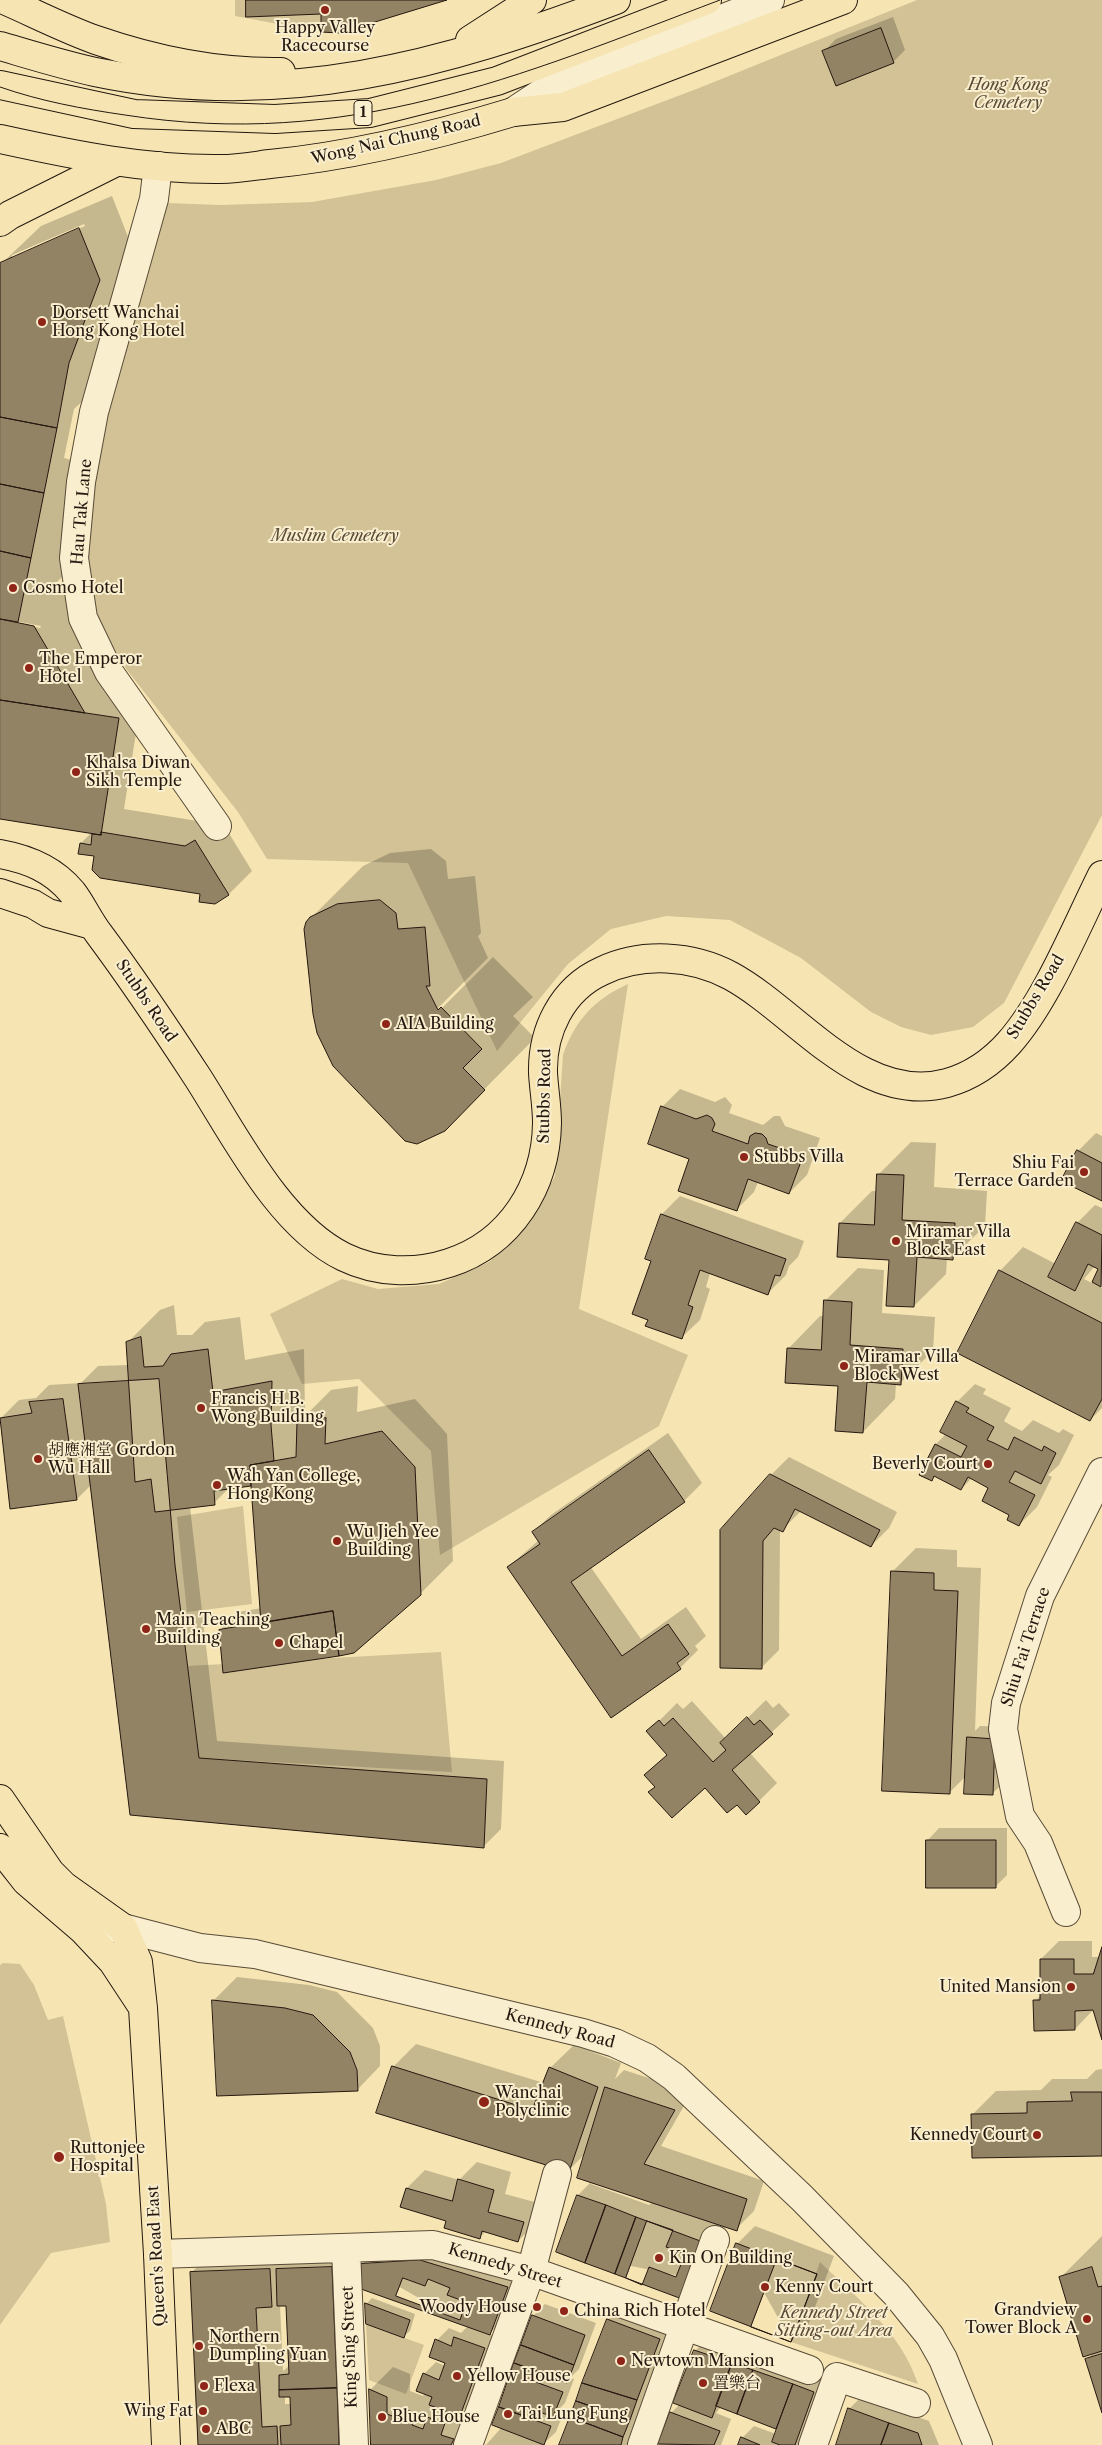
<!DOCTYPE html>
<meta charset="utf-8">
<style>
body{margin:0}
canvas{display:block;background:#f6e5b2}
</style>
<canvas width="1102" height="2445"></canvas>
<script>
const context = document.querySelector('canvas').getContext('2d');
context.lineJoin = 'round';
function fillPath(path, color) {
  context.fillStyle = color;
  context.fill(path, 'evenodd');
}
function stroke(path, color, width, dash) {
  context.strokeStyle = color;
  context.lineWidth = width;
  context.lineCap = dash ? 'butt' : 'round';
  context.setLineDash(dash || []);
  context.stroke(path);
}
function write(font, color, halo, rows, align = 'center') {
  context.font = font + ' "Libre Caslon Text","Noto Serif TC",serif';
  context.lineWidth = 4;
  context.setLineDash([]);
  context.textBaseline = 'middle';
  context.strokeStyle = halo;
  context.fillStyle = color;
  for (const [text, x, y, turn = 0] of rows) {
    context.save();
    context.translate(x, y);
    context.rotate((+turn || 0) * Math.PI / 180);
    context.textAlign = isNaN(turn) ? turn : align;
    if (halo) context.strokeText(text, 0, 0);
    context.fillText(text, 0, 0);
    context.restore();
  }
}
fillPath(new Path2D(`
 M235 0H447L339 33 321 32 235 16Z
 M917 0H1102V815L1004 1003 973 1027 931 1035 901 1027 871 1012 801 958 730 920 666 916 611 929 568 964 497 1051 408 863 267 859 238 812 127 670 95 616 84 557 96 468 113 379 166 203 221 205 312 202 436 180 501 163 699 88Z
 M628 984 579 1309 688 1355 659 1426 440 1555 431 1451 359 1379 302 1384 270 1314 342 1279 378 1289 439 1284 489 1262 528 1225 555 1176 563 1055C575 1020 595 999 628 984Z
 M243 1506 252 1604 187 1612 177 1517Z
 M441 1652 452 1772 199 1758 188 1666Z
 M3 1963 20 1964 34 1985 48 2020 63 2016 106 2204 110 2242 51 2253 0 2325V1965Z
 M820 2262C858 2299 901 2332 918 2384L791 2342Z
 M366 2324 424 2345 406 2394 369 2380Z`), '#d2c296');
fillPath(new Path2D(`
 M893 17 905 50 893 62 824 51 836 39Z
 M112 196 132 247 101 330 89 395 74 409 64 458 75 461 69 570 49 590 67 594 142 695 124 809 210 823 219 817 252 871 229 894 215 903 202 893 96 855 81 843 92 832 0 818V620L40 628 41 626 0 618V265L41 226ZM84 224 85 226 12 258V255Z
 M431 849 446 861 448 879 475 876 481 933 478 936 488 958 435 1011 437 1013 493 957 533 997 513 1016 535 1038 444 1130 406 1140 334 1065 311 918 363 866 390 853Z
 M680 1089 715 1102 725 1097 732 1105 729 1113 763 1125 774 1116H780L785 1126 820 1138 807 1175 789 1193 758 1182 754 1192 736 1210 691 1158 662 1107Z
 M1096 1133 1102 1136V1200L1078 1151Z
 M911 1142 936 1143 934 1187 987 1191 985 1226 952 1258H947L946 1274 914 1306 891 1259 840 1223 872 1191H877L879 1174Z
 M680 1196 804 1241 798 1257 789 1266 786 1275 768 1293 710 1273 706 1287 710 1289 700 1320 682 1337 649 1319 653 1260 662 1214Z
 M1095 1205 1102 1208V1284L1100 1287 1102 1288V1408L1090 1420 1000 1271 1023 1247 1056 1264 1077 1223ZM1095 1266 1100 1269 1092 1283 1084 1279Z
 M858 1268 884 1270 882 1313 935 1317 933 1351 900 1383H896L895 1399 863 1432 839 1385 788 1349 820 1316H824L826 1300Z
 M174 1305 177 1335H192L205 1322 240 1317 245 1360 304 1349 305 1416 331 1390 358 1386 357 1412 415 1399 447 1434 453 1561 420 1594 354 1652 220 1630 238 1612 262 1608 252 1485 229 1488 214 1503 190 1507 217 1741 504 1761 501 1829 483 1847 131 1814 92 1484 77 1499 1 1418 19 1400 36 1398 49 1385 81 1383 98 1366 129 1365 128 1342 160 1310Z
 M975 1384 986 1389 983 1394 1011 1408 1004 1421 1012 1426 1022 1431 1033 1420 1059 1433 1063 1429 1074 1435 1059 1465 1048 1475 1052 1477 1037 1507 1019 1525 990 1487 972 1478 961 1489 936 1476 931 1480 921 1474 936 1444 946 1434 957 1402Z
 M668 1433 702 1483 684 1501 590 1566 641 1639 686 1607 706 1636 695 1646 698 1650 680 1668 611 1716 508 1567 539 1540 533 1532 551 1515Z
 M789 1457 897 1512 889 1528 871 1546 801 1511 782 1530 780 1529 779 1650 761 1668 721 1667 771 1475Z
 M916 1548 957 1550V1567L981 1568 975 1731 980 1726 1006 1727 1004 1782 992 1794 966 1776 950 1792 892 1572Z
 M766 1700 773 1708 779 1703 790 1715 750 1753 777 1783 759 1801 737 1803 705 1786H656L646 1775 668 1754 648 1732 677 1703 683 1709 692 1701 726 1739Z
 M939 1828H1007V1875L995 1887 927 1841Z
 M1059 1941H1092V1957H1100L1102 1951V2036L1094 2009 1075 2029 1035 2001 1042 1994 1041 1959Z
 M237 1977 309 1985 337 1992 373 2028 380 2046V2066L357 2090 218 2095 214 2000Z
 M416 2044 544 2083 550 2068 574 2045 621 2063 615 2079 624 2070 692 2092 661 2146 764 2181 754 2211 736 2229 721 2224 700 2280 557 2251 578 2195 592 2181 591 2184 649 2205 653 2202 586 2153 568 2171 393 2067Z
 M1102 2069V2154L973 2114 996 2091 1041 2090 1052 2079H1087L1096 2070Z
 M477 2162 511 2172 505 2194 542 2204 536 2223 518 2241 486 2231 480 2237 407 2188 425 2170 459 2180Z
 M755 2226 834 2256 809 2323 791 2341 737 2244Z
 M1102 2236V2409L1087 2359 1093 2353 1060 2278Z
 M379 2247 525 2269 508 2315 489 2334 496 2336 471 2403 463 2411 476 2415 466 2445H372L370 2390 393 2367 410 2374V2391L423 2396 425 2393 424 2374 436 2362 445 2366 446 2362 437 2340 449 2328 461 2333 468 2326 361 2265Z
 M215 2249 350 2250V2445H199L191 2273ZM287 2304 290 2365 283 2371 280 2305ZM285 2396H292V2404H285Z
 M372 2298 415 2314 410 2331 404 2336 367 2323V2303Z
 M626 2302 678 2321 655 2381 647 2389 627 2445H561L608 2320Z
 M545 2304 596 2323 579 2369 570 2378 574 2379 565 2403 556 2412 563 2414 556 2432 542 2445H486L501 2428 493 2425 533 2316Z
 M707 2339 825 2380 805 2436 798 2443 803 2445H739L742 2438 754 2426 776 2434 778 2428 721 2407 716 2413 731 2419 721 2445H659L671 2413 680 2404 695 2351Z
 M861 2397 929 2421 939 2445H837L849 2409Z`), '#0003');
const building = new Path2D(`
 M246 0H447L339 33 321 32V14L246 17Z
 M881 28 894 63 836 86 822 51Z
 M79 228 100 280 69 363 57 428 0 417V263Z
 M0 417 57 428 44 493 0 484Z
 M0 484 44 493 31 558 0 551Z
 M0 551 31 558 18 622 0 619Z
 M0 619 34 626 85 713 0 700Z
 M0 700 119 718 101 835 0 819Z
 M101 832 185 846 195 840 229 895 215 904 199 902 200 894 100 878 92 870 94 856 78 854 80 843 91 845 92 834 101 835Z
 M380 900 396 913 398 929 425 927 430 986H426L438 1010 441 1007 482 1049 463 1068 485 1090 445 1131 417 1144 405 1141 333 1066 317 1033 313 1014 304 929 306 922 310 917 337 904Z
 M661 1106 696 1119 707 1115 712 1118 715 1124 712 1131 748 1144 750 1136 755 1133 762 1134 766 1138 768 1144 803 1156 789 1194 748 1179 737 1211 678 1191 689 1159 648 1144Z
 M1077 1150 1102 1163V1201L1061 1181Z
 M877 1174 904 1175 902 1220 955 1223 953 1260 917 1257 914 1307 886 1306 889 1260 837 1257 839 1223 874 1225Z
 M661 1214 786 1259 780 1276 775 1275 768 1295 700 1270 688 1305 693 1307 682 1339 645 1326 648 1320 632 1314 651 1261 645 1259Z
 M1076 1222 1102 1235 1101 1287 1092 1282 1098 1269 1088 1264 1075 1291 1048 1277Z
 M999 1270 1102 1323V1399L1090 1421 957 1353Z
 M824 1300 852 1302 850 1345 903 1349 901 1385 867 1382 863 1433 835 1431 838 1386 785 1383 787 1348 821 1350Z
 M141 1337 144 1367 163 1366 171 1354 208 1349 213 1392 272 1381 271 1425 274 1461 250 1465 251 1486 214 1491 215 1505 155 1512 151 1479 135 1482 126 1342Z
 M159 1379 175 1565 199 1758 487 1779 484 1848 130 1815 78 1384Z
 M63 1399 77 1500 10 1509 0 1418 32 1413 29 1402Z
 M956 1401 969 1408 966 1412 994 1427 987 1440 994 1443 1008 1450 1014 1437 1042 1451 1044 1446 1056 1453 1041 1484 1015 1471 1009 1482 1035 1495 1019 1526 1007 1520 1009 1515 982 1501 988 1488 968 1477 961 1490 934 1476 932 1481 919 1475 935 1444 961 1457 967 1446 940 1432Z
 M326 1418 325 1444 382 1431 415 1467 421 1595 354 1653 339 1656 333 1611 261 1623 251 1486 250 1465 296 1457 297 1422Z
 M649 1450 685 1502 571 1582 622 1656 668 1624 689 1654 677 1663 681 1669 611 1718 507 1567 540 1544 532 1532Z
 M770 1474 880 1530 871 1547 795 1509 783 1532 774 1528 763 1541 762 1669 720 1668V1530Z
 M891 1571 934 1573V1590L958 1591 950 1794 882 1791Z
 M333 1611 339 1656 223 1673 219 1630Z
 M747 1717 754 1725 760 1720 773 1734 732 1770 760 1802 746 1815 737 1805 727 1813 705 1788 672 1818 648 1792 655 1787 644 1775 667 1755 646 1731 659 1720 664 1726 673 1718 713 1762 726 1750 720 1743Z
 M967 1737 995 1739 993 1795 964 1794Z
 M926 1840H996V1888H926Z
 M1102 1947V2040L1093 2010 1075 2011V2030L1034 2031 1033 2000H1040V1959H1074V1974H1093Z
 M212 2000 285 2008 313 2015 350 2052 357 2070 358 2091 217 2096Z
 M392 2066 532 2110 549 2067 598 2087 569 2172 376 2113Z
 M605 2087 675 2110 644 2164 747 2199 737 2231 577 2178Z
 M1071 2092H1102V2156L972 2158 971 2114 1027 2113V2102L1072 2101Z
 M458 2179 494 2190 488 2212 524 2222 518 2242 482 2231 480 2239 444 2228 446 2221 400 2207 406 2188 452 2201Z
 M577 2195 606 2205 585 2263 556 2252Z
 M606 2205 636 2217 615 2274 585 2263Z
 M636 2217 703 2242 682 2299 615 2274Z
 M647 2221 673 2230 666 2247 685 2254 676 2277 649 2267 642 2285 626 2278Z
 M736 2243 817 2274 791 2342 710 2311Z
 M777 2259 817 2274 791 2342 751 2327Z
 M420 2260 508 2287 490 2335 361 2289 360 2264Z
 M332 2267 337 2388 279 2390V2375L289 2374 286 2306H277L276 2269Z
 M1092 2267 1098 2287 1102 2286V2351L1083 2357 1059 2277Z
 M270 2269 272 2307 256 2308 262 2427 277 2426 278 2445H198L190 2272Z
 M403 2278 425 2286 428 2279 450 2288 447 2295 466 2302 460 2320 396 2296Z
 M365 2303 410 2320 404 2338 366 2324Z
 M532 2315 585 2335 574 2365 521 2345Z
 M607 2319 660 2339 637 2400 582 2383Z
 M454 2337 485 2348 460 2416 429 2405 432 2397 416 2391 423 2373 439 2380 445 2363 429 2357 435 2339 451 2346Z
 M521 2345 574 2365 567 2383 514 2363Z
 M694 2350 732 2363 712 2418 673 2403Z
 M1102 2354V2413L1085 2359Z
 M514 2363 537 2371 533 2381 563 2392 553 2417 524 2406 521 2415 499 2407Z
 M732 2363 753 2370 737 2414 716 2406Z
 M753 2370 793 2384 776 2429 737 2414Z
 M582 2383 637 2400 630 2420 576 2401Z
 M793 2384 814 2392 795 2445H780L772 2442Z
 M337 2388 339 2445H281L280 2426 291 2425 290 2397H279V2390Z
 M369 2389 387 2397V2414L403 2420 406 2410 416 2413 412 2425 423 2429 427 2417 445 2423 441 2435 454 2439 451 2445H371Z
 M576 2401 630 2420 623 2437 570 2417Z
 M499 2407 551 2426 544 2445 492 2425Z
 M848 2408 889 2423 881 2445H836Z
 M670 2412 720 2431 714 2445 658 2444Z
 M570 2417 623 2437 621 2445H559Z
 M889 2423 918 2433 922 2445H881Z
 M741 2437 760 2445H738Z`);
fillPath(building, '#928364');
stroke(building, '#251810', 1);
const minor = new Path2D(`
 M513 112 555 84 770 0
 M158 166 154 199 94 412 81 482 74 558 83 618 109 672 217 826
 M1066 1912 1038 1843 1020 1816 1003 1729 1006 1703 1040 1596 1102 1472
 M103 1928H123L200 1948 255 1954 583 2033 615 2043 647 2058 674 2077 802 2198 896 2294 930 2336 943 2359 978 2445
 M346 2248 354 2445
 M158 2254 433 2245 531 2271 809 2370
 M468 2445 531 2271 557 2174
 M642 2445 715 2240
 M813 2445 837 2377 916 2403`);
const major = new Path2D(`
 M4 0C34 13 65 29 96 40 154 60 219 73 281 72
 M0 139C73 155 146 170 221 169 237 169 254 166 270 164 352 156 434 136 513 112
 M0 222 10 215 116 162
 M0 854C28 859 53 869 72 892 82 905 89 921 99 934 134 981 166 1029 198 1078 235 1136 280 1226 344 1257 377 1273 415 1274 449 1263 511 1243 546 1186 547 1123 547 1106 544 1090 543 1073 542 1031 562 989 602 971 642 952 692 955 731 976 797 1012 862 1106 947 1083 972 1076 992 1062 1009 1043 1047 1000 1076 927 1102 875
 M0 893 33 904 48 913 92 925
 M0 1799 50 1872 64 1886 123 1928 138 1962 143 2008 158 2254 166 2445
 M0 1848 26 1881 82 1929 113 1962 140 2003`);
const highway = new Path2D(`
 M470 40 532 0
 M0 46C31 55 63 65 95 72 281 111 444 65 616 0
 M0 85 134 114 275 119 370 113 497 81 707 0
 M513 112 563 107 843 0`);
stroke(minor, '#594b38', 30);
stroke(major, '#251810', 30);
stroke(highway, '#251810', 30);
stroke(minor, '#f9eecd', 28);
stroke(major, '#f6e5b2', 28);
stroke(highway, '#f6e5b2', 28);
stroke(new Path2D(`
 M0 87C40 101 83 109 125 115 348 150 517 77 720 0`), '#251810', 1);
for (const [x, y, r, color] of [
 [325,10,5,"#8f2418"],
 [42,322,5,"#8f2418"],
 [13,588,5,"#8f2418"],
 [29,668,5,"#8f2418"],
 [76,772,5,"#8f2418"],
 [386,1024,5,"#8f2418"],
 [744,1157,5,"#8f2418"],
 [1084,1172,5,"#8f2418"],
 [896,1241,5,"#8f2418"],
 [844,1366,5,"#8f2418"],
 [201,1408,5,"#8f2418"],
 [38,1459,5,"#8f2418"],
 [988,1464,5,"#8f2418"],
 [217,1485,5,"#8f2418"],
 [337,1541,5,"#8f2418"],
 [146,1629,5,"#8f2418"],
 [279,1643,5,"#8f2418"],
 [1071,1987,5,"#8f2418"],
 [484,2102,6,"#8f2418"],
 [1037,2135,5,"#8f2418"],
 [59,2157,6,"#8f2418"],
 [659,2258,5,"#8f2418"],
 [765,2287,5,"#8f2418"],
 [537,2307,5,"#8f2418"],
 [564,2311,5,"#8f2418"],
 [1087,2319,5,"#8f2418"],
 [199,2346,5,"#8f2418"],
 [621,2361,5,"#8f2418"],
 [457,2376,5,"#8f2418"],
 [703,2383,5,"#8f2418"],
 [204,2386,5,"#8f2418"],
 [203,2411,5,"#8f2418"],
 [508,2414,5,"#8f2418"],
 [382,2417,5,"#8f2418"],
 [206,2429,5,"#8f2418"]
]) {
  const dot = new Path2D();
  dot.arc(x, y, r, 0, 2 * Math.PI);
  context.fillStyle = color;
  context.fill(dot);
  stroke(dot, '#f9eecd', 2);
}
for (const [x, y, w] of [
 [363,113,18]
]) {
  const box = new Path2D();
  box.roundRect(x - w / 2, y - 12.5, w, 25, 4);
  context.fillStyle = '#f9eecd';
  context.fill(box);
  stroke(box, '#251810', 1);
}
write('bold 15px', '#251810', null, [
 ["1",363,113]
]);
write('16px', '#251810', '#f9eecd', [
 ["Happy Valley",325,28,"center"],
 ["Racecourse",325,46,"center"],
 ["Dorsett Wanchai",52,313],
 ["Hong Kong Hotel",52,331],
 ["Cosmo Hotel",23,588],
 ["The Emperor",39,659],
 ["Hotel",39,677],
 ["Khalsa Diwan",86,763],
 ["Sikh Temple",86,781],
 ["AIA Building",396,1024],
 ["Stubbs Villa",754,1157],
 ["Shiu Fai",1074,1163,"right"],
 ["Terrace Garden",1074,1181,"right"],
 ["Miramar Villa",906,1232],
 ["Block East",906,1250],
 ["Miramar Villa",854,1357],
 ["Block West",854,1375],
 ["Francis H.B.",211,1399],
 ["Wong Building",211,1417],
 ["胡應湘堂 Gordon",48,1450],
 ["Wu Hall",48,1468],
 ["Beverly Court",978,1464,"right"],
 ["Wah Yan College,",227,1476],
 ["Hong Kong",227,1494],
 ["Wu Jieh Yee",347,1532],
 ["Building",347,1550],
 ["Main Teaching",156,1620],
 ["Building",156,1638],
 ["Chapel",289,1643],
 ["United Mansion",1061,1987,"right"],
 ["Wanchai",495,2093],
 ["Polyclinic",495,2111],
 ["Kennedy Court",1027,2135,"right"],
 ["Ruttonjee",70,2148],
 ["Hospital",70,2166],
 ["Kin On Building",669,2258],
 ["Kenny Court",775,2287],
 ["Woody House",527,2307,"right"],
 ["Grandview",1077,2310,"right"],
 ["Tower Block A",1077,2328,"right"],
 ["China Rich Hotel",574,2311],
 ["Northern",209,2337],
 ["Dumpling Yuan",209,2355],
 ["Newtown Mansion",631,2361],
 ["Yellow House",467,2376],
 ["置樂台",713,2383],
 ["Flexa",214,2386],
 ["Wing Fat",193,2411,"right"],
 ["Tai Lung Fung",518,2414],
 ["Blue House",392,2417],
 ["ABC",216,2429]
], 'left');
write('italic 16px', '#594b38', '#f9eecd', [
 ["Hong Kong",1008,85],
 ["Cemetery",1008,103],
 ["Muslim Cemetery",335,536],
 ["Kennedy Street",834,2313],
 ["Sitting-out Area",834,2331]
]);
write('16px', '#251810', '#f9eecd', [
 ["Wong Nai Chung Road",396,140,-13],
 ["Hau Tak Lane",82,512,-85],
 ["Stubbs Road",1036,997,-59],
 ["Stubbs Road",146,1001,56],
 ["Stubbs Road",545,1096,-89],
 ["Shiu Fai Terrace",1026,1647,-72],
 ["Kennedy Road",560,2029,15],
 ["Queen's Road East",157,2256,-93],
 ["Kennedy Street",505,2266,17],
 ["King Sing Street",350,2347,-92]
]);
</script>
